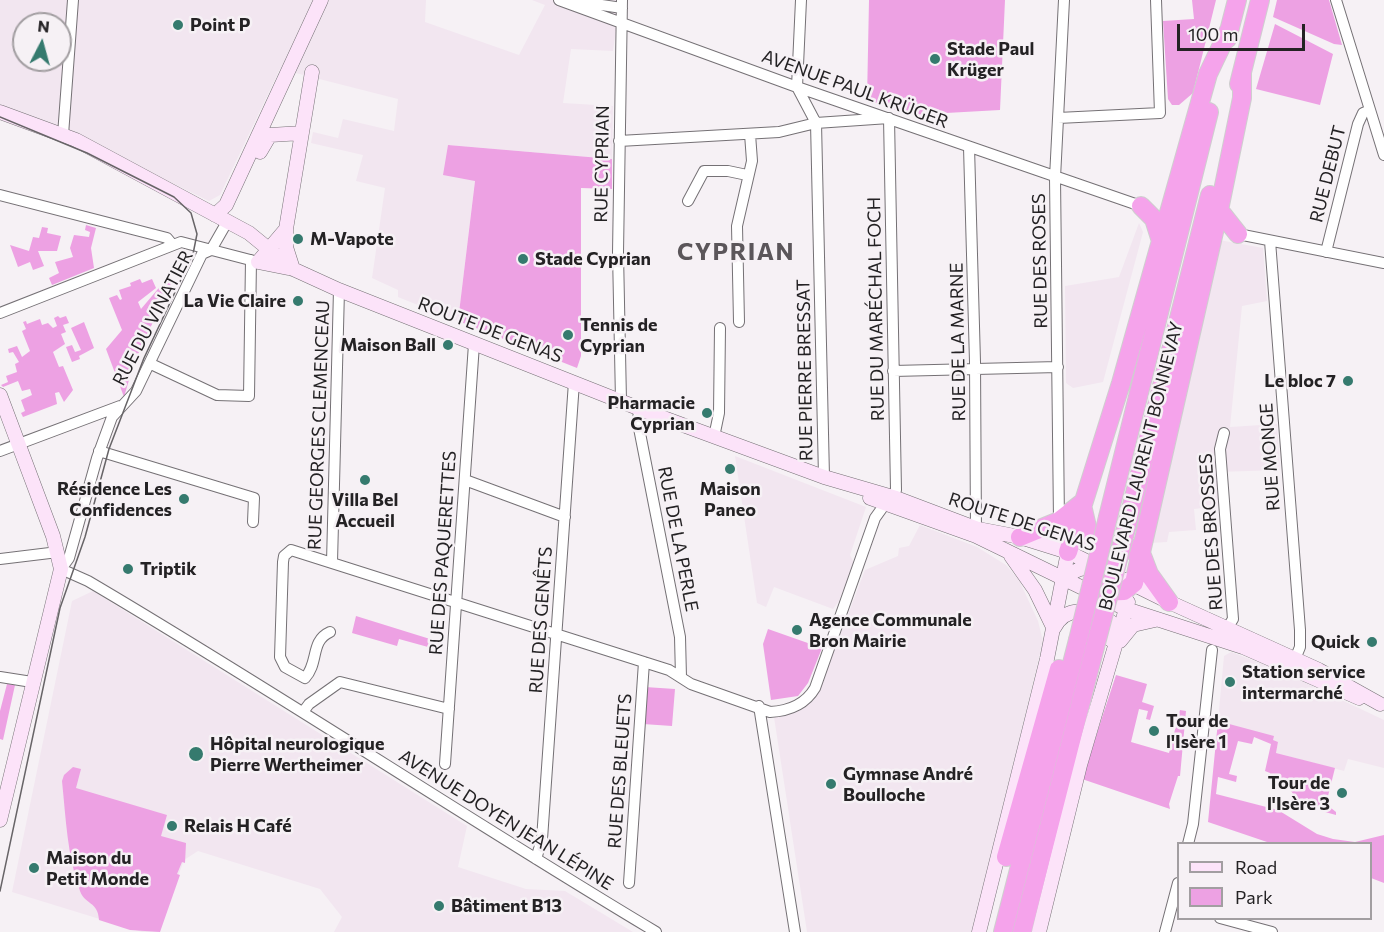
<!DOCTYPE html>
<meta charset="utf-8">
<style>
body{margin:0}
#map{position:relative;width:1384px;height:932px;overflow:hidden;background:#f6f1f5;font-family:Commissioner,sans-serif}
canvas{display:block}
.legend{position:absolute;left:1177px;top:842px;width:195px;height:78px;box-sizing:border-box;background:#f6f1f5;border:2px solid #a29ea1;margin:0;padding:8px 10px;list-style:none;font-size:18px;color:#242224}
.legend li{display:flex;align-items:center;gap:12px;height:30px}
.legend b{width:30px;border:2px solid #a29ea1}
.north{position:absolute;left:12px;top:12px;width:60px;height:60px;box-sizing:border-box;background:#f6f1f5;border:2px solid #a29ea1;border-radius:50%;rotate:6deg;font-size:16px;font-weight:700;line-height:24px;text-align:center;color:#242224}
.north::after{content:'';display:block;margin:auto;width:21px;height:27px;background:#357a6e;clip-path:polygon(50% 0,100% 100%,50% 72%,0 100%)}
.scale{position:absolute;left:1177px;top:24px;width:128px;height:27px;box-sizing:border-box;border:3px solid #242224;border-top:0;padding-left:8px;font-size:18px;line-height:21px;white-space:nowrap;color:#242224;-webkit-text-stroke:4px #f6f1f5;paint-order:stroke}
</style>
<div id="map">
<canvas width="1384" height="932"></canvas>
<ul class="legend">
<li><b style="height:8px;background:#fce3f9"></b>Road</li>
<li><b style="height:16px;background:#eda1e3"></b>Park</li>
</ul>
<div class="north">N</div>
<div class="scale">100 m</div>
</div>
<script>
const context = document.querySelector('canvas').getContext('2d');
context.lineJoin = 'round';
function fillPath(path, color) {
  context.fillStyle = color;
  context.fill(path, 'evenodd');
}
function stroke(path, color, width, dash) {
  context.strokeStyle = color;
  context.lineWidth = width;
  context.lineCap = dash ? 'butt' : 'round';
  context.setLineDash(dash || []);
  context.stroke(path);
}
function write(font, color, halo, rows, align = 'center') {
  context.font = font + ' Commissioner,sans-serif';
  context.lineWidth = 5;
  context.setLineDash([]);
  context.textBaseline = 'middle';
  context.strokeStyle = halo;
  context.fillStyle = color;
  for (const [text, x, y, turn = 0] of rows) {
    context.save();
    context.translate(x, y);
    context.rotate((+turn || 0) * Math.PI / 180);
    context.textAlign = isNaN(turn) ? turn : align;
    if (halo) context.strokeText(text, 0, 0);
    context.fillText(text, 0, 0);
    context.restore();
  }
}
fillPath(new Path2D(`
 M0 0H426L425 22 519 55 545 5 532 0H620L613 51 571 49 563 103 613 106 612 159 448 145 475 180 458 321 398 297V290L372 278 385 188 356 181 363 155 311 143 313 132 338 138 343 119 394 131 398 99 280 69 220 195 209 201 70 133 0 105ZM24 24H60V60H24Z
 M1139 223 1143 232 1103 382 1073 388 1066 383 1065 286 1119 277Z
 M1219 240 1263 248 1267 301 1242 306 1230 427 1277 424 1280 470 1217 472 1219 506 1194 509 1196 530 1169 532 1167 542 1150 543Z
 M735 456 866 507 850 555 854 563 839 601 833 609 774 587 766 607 757 603Z
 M920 525 977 547 1006 565 1019 580 1038 621 1043 641 973 932H807L774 717 820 688 865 570 898 556 899 548 909 546Z
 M93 591 467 826 458 867 526 889 565 891 633 932H334L342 917 320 889 198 851 184 860 158 932H142L12 892 72 601Z
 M1231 652 1274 668 1384 720V768L1348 759 1344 771 1276 753 1278 742 1218 721 1224 656Z`), '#f2e6f0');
fillPath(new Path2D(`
 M869 0H1005L1000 110 910 115 867 100Z
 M1192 0H1216L1193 93 1179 105H1172L1168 99 1163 21 1194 19Z
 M1277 0H1329L1342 45 1334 44 1273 17Z
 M1275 24 1333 54 1320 105 1256 89Z
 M448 145 612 159V189L581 188V356L577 368 458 321 475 181 443 175Z
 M86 225 96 228 91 248 94 268 52 285 49 278 59 273 55 262 73 257 70 248 74 235 89 237 90 232 85 230Z
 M42 227 48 228 47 233 61 236 57 251H38L44 266 33 270 30 262 18 267 10 245 29 251 33 237 39 238Z
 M168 277 173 279 134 363 124 397 106 349 122 330 109 298 117 295 120 300 122 299 119 290 131 286 130 283 140 279 142 283 152 279 156 288 138 302 141 309Z
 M58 316 60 318 66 316 69 323 63 325 66 332 61 334 65 344 53 352 59 367 63 366 73 390 64 402 59 392 55 393 57 404 23 417 21 413 25 411 21 400 32 395 30 389 22 391 18 381 3 387 1 385 8 382 6 376 17 372 15 364 19 362 13 352 9 353 8 349 17 346 22 357 30 351 22 331 26 329 23 322 26 321 27 324 40 319 42 325 48 323 53 328 57 326 54 318Z
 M84 322 94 348 79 356 80 359 72 362 66 347 72 345 75 352 81 350 71 328Z
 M356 616 430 639 428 647 399 639 397 646 352 633Z
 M768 629 822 648 808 683 798 696 771 700 763 644Z
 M1116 675 1147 684 1142 702 1154 706 1150 720 1146 719 1148 711 1139 709 1131 742 1169 753 1180 710 1186 711 1180 776H1178L1169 804 1170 809 1082 779Z
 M7 684 15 685 3 740 0 739V711Z
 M645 687 675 689 672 726 643 724Z
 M1218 721 1274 736 1273 740 1278 742 1276 753 1335 768 1326 804 1336 812V815L1325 812 1307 798 1300 804 1289 788 1271 780 1270 773 1265 771 1271 744 1254 737 1252 744 1238 741 1229 774 1237 776 1236 782 1218 777 1216 794 1278 810 1317 834 1333 839 1355 842 1384 835V883L1371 878 1370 844 1270 843 1208 822Z
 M73 767 81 769 76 788 167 815 161 836 186 843 185 863 182 862 177 874 180 875 160 932 130 930 99 920C98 901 85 905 80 891 67 855 66 819 62 781L64 775Z`), '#eda1e3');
const street = new Path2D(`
 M559 0 797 87 1141 206
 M801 0 797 87 816 123 824 477
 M1336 0 1384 155
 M575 1 622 8
 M1058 118 1160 113 1156 0
 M63 135 73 0
 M619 141 779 132 816 123 889 118 896 490 892 496
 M969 147 975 362 976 533
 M0 195 167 238 172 244
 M688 201 704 171H728L747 175
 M1238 234 1384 263
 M1270 241 1300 630V647L1293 664
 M211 250 202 254 136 391 112 417 97 458 69 558 61 569 88 581C280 694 465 818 656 932
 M211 250 227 222
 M1326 252 1358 124 1363 113 1370 110
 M0 313 181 242 258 262
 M739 322 737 226 752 161 750 134
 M151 364 217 395 249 396 251 260
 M893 371 1058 367
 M621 401 618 253 622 0
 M639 408 638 423 680 637 681 677
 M1224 433 1220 449 1233 619 1224 633
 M714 437 719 413 720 328
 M0 451 120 406
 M99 451 254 498 253 522
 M465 480 565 517
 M1059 521 1055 178 1064 0
 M0 559 58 552
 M332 562 339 290
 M330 632C310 641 319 663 305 678L285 667 280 657 283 562 284 556 291 550 669 670 691 684 770 712C789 711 805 705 815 688L875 518 885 504
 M0 677 32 682
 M759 706 795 932
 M303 712 309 704 340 682 449 709
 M445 764 474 344
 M1188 844 1193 824 1212 650
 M536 859 542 839 574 382
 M629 883 644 662
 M1220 918 1272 932
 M1165 932 1178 883`);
const secondary = new Path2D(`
 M0 112 76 140 249 233 293 269 339 290 653 414 824 477 896 498 978 529 1020 537 1068 552 1169 602 1319 670 1380 704
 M260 152 270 135 302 133
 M215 215 226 205 321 0
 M286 229 258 262 288 268
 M293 269 286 247V229L312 72
 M0 395 53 536 61 569 0 820
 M870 498 976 536 1126 609 1243 647 1359 698
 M1011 556 1035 590 1053 627
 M1062 580C1074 570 1083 566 1098 568
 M1054 628C1066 605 1092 608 1111 622V640
 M1120 641 1133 625 1155 620
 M979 932 1047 659 1068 552
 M1039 932 1080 765 1128 602`);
const highway = new Path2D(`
 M1227 39 1237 0
 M1239 84 1260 0
 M1141 206 1154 219 1160 238
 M1219 210 1238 234
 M1082 505 1090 540 1109 553 1133 549
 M1108 517 1209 112
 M1127 525 1210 195
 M1020 537 1059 521 1082 503
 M1068 552 1121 383 1208 74 1230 28
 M1141 553 1149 574 1169 602
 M1095 592 1124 591 1134 583 1219 210 1242 98V72
 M1006 857 1059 669
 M1003 932 1078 640
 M1022 932 1095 647`);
stroke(street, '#757175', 12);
stroke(secondary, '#757175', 15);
stroke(highway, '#cfcecf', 20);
stroke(street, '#fff', 10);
stroke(secondary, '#fce3f9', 14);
stroke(highway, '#f5a3eb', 18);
stroke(new Path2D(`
 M0 117 87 153 174 197 191 213 197 234 193 254 144 358 109 449 85 537 60 608 0 891`), '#676467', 1.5);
const highwayBridge = new Path2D(`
 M1078 640 1108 517
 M1095 647 1127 525`);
stroke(highwayBridge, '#cfcecf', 20, []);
stroke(highwayBridge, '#f5a3eb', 18);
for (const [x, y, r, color] of [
 [178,25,6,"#357a6e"],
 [935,59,6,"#357a6e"],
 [298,239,6,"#357a6e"],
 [523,259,6,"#357a6e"],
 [298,301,6,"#357a6e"],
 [568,335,6,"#357a6e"],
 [448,345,6,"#357a6e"],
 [1348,381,6,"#357a6e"],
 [707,413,6,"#357a6e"],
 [730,469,6,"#357a6e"],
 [365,480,6,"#357a6e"],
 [184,499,6,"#357a6e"],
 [128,569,6,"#357a6e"],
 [797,630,6,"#357a6e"],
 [1372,642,6,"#357a6e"],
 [1230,682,6,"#357a6e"],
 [1154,731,6,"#357a6e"],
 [196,754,8,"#357a6e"],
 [831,784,6,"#357a6e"],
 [1342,793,6,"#357a6e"],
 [172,826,6,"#357a6e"],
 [34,868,6,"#357a6e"],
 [439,906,6,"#357a6e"]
]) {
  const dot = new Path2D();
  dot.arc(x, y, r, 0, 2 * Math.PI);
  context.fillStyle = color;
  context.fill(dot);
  stroke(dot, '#f6f1f5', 2);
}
write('bold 18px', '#242224', '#f6f1f5', [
 ["Point P",190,25],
 ["Stade Paul",947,49],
 ["Krüger",947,70],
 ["M-Vapote",310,239],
 ["Stade Cyprian",535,259],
 ["La Vie Claire",286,301,"right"],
 ["Tennis de",580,325],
 ["Cyprian",580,346],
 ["Maison Ball",436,345,"right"],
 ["Le bloc 7",1336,381,"right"],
 ["Pharmacie",695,403,"right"],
 ["Cyprian",695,424,"right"],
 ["Résidence Les",172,489,"right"],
 ["Confidences",172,510,"right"],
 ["Maison",730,489,"center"],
 ["Paneo",730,510,"center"],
 ["Villa Bel",365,500,"center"],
 ["Accueil",365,521,"center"],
 ["Triptik",140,569],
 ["Agence Communale",809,620],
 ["Bron Mairie",809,641],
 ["Quick",1360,642,"right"],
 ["Station service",1242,672],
 ["intermarché",1242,693],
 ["Tour de",1166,721],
 ["l'Isère 1",1166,742],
 ["Hôpital neurologique",210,744],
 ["Pierre Wertheimer",210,765],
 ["Gymnase André",843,774],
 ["Boulloche",843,795],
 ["Tour de",1330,783,"right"],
 ["l'Isère 3",1330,804,"right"],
 ["Relais H Café",184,826],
 ["Maison du",46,858],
 ["Petit Monde",46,879],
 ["Bâtiment B13",451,906]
], 'left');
write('18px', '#242224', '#f6f1f5', [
 ["AVENUE PAUL KRÜGER",855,89,20],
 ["RUE CYPRIAN",602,164,-89],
 ["RUE DEBUT",1328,174,-76],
 ["RUE DES ROSES",1040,261,-91],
 ["RUE DU MARÉCHAL FOCH",876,309,-91],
 ["RUE DU VINATIER",153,318,-62],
 ["ROUTE DE GENAS",490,330,21],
 ["RUE DE LA MARNE",958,342,-91],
 ["RUE PIERRE BRESSAT",805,370,-91],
 ["RUE GEORGES CLEMENCEAU",319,425,-88],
 ["RUE MONGE",1270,457,-94],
 ["BOULEVARD LAURENT BONNEVAY",1141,466,-76],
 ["ROUTE DE GENAS",1022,522,18],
 ["RUE DES BROSSES",1211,532,-94],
 ["RUE DE LA PERLE",678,539,79],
 ["RUE DES PAQUERETTES",443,553,-86],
 ["RUE DES GENÊTS",541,620,-86],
 ["RUE DES BLEUETS",620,771,-86],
 ["AVENUE DOYEN JEAN LÉPINE",506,820,32]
]);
context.letterSpacing = '1.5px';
write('bold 24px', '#5b565a', '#f6f1f5', [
 ["CYPRIAN",736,252]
]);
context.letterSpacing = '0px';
</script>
